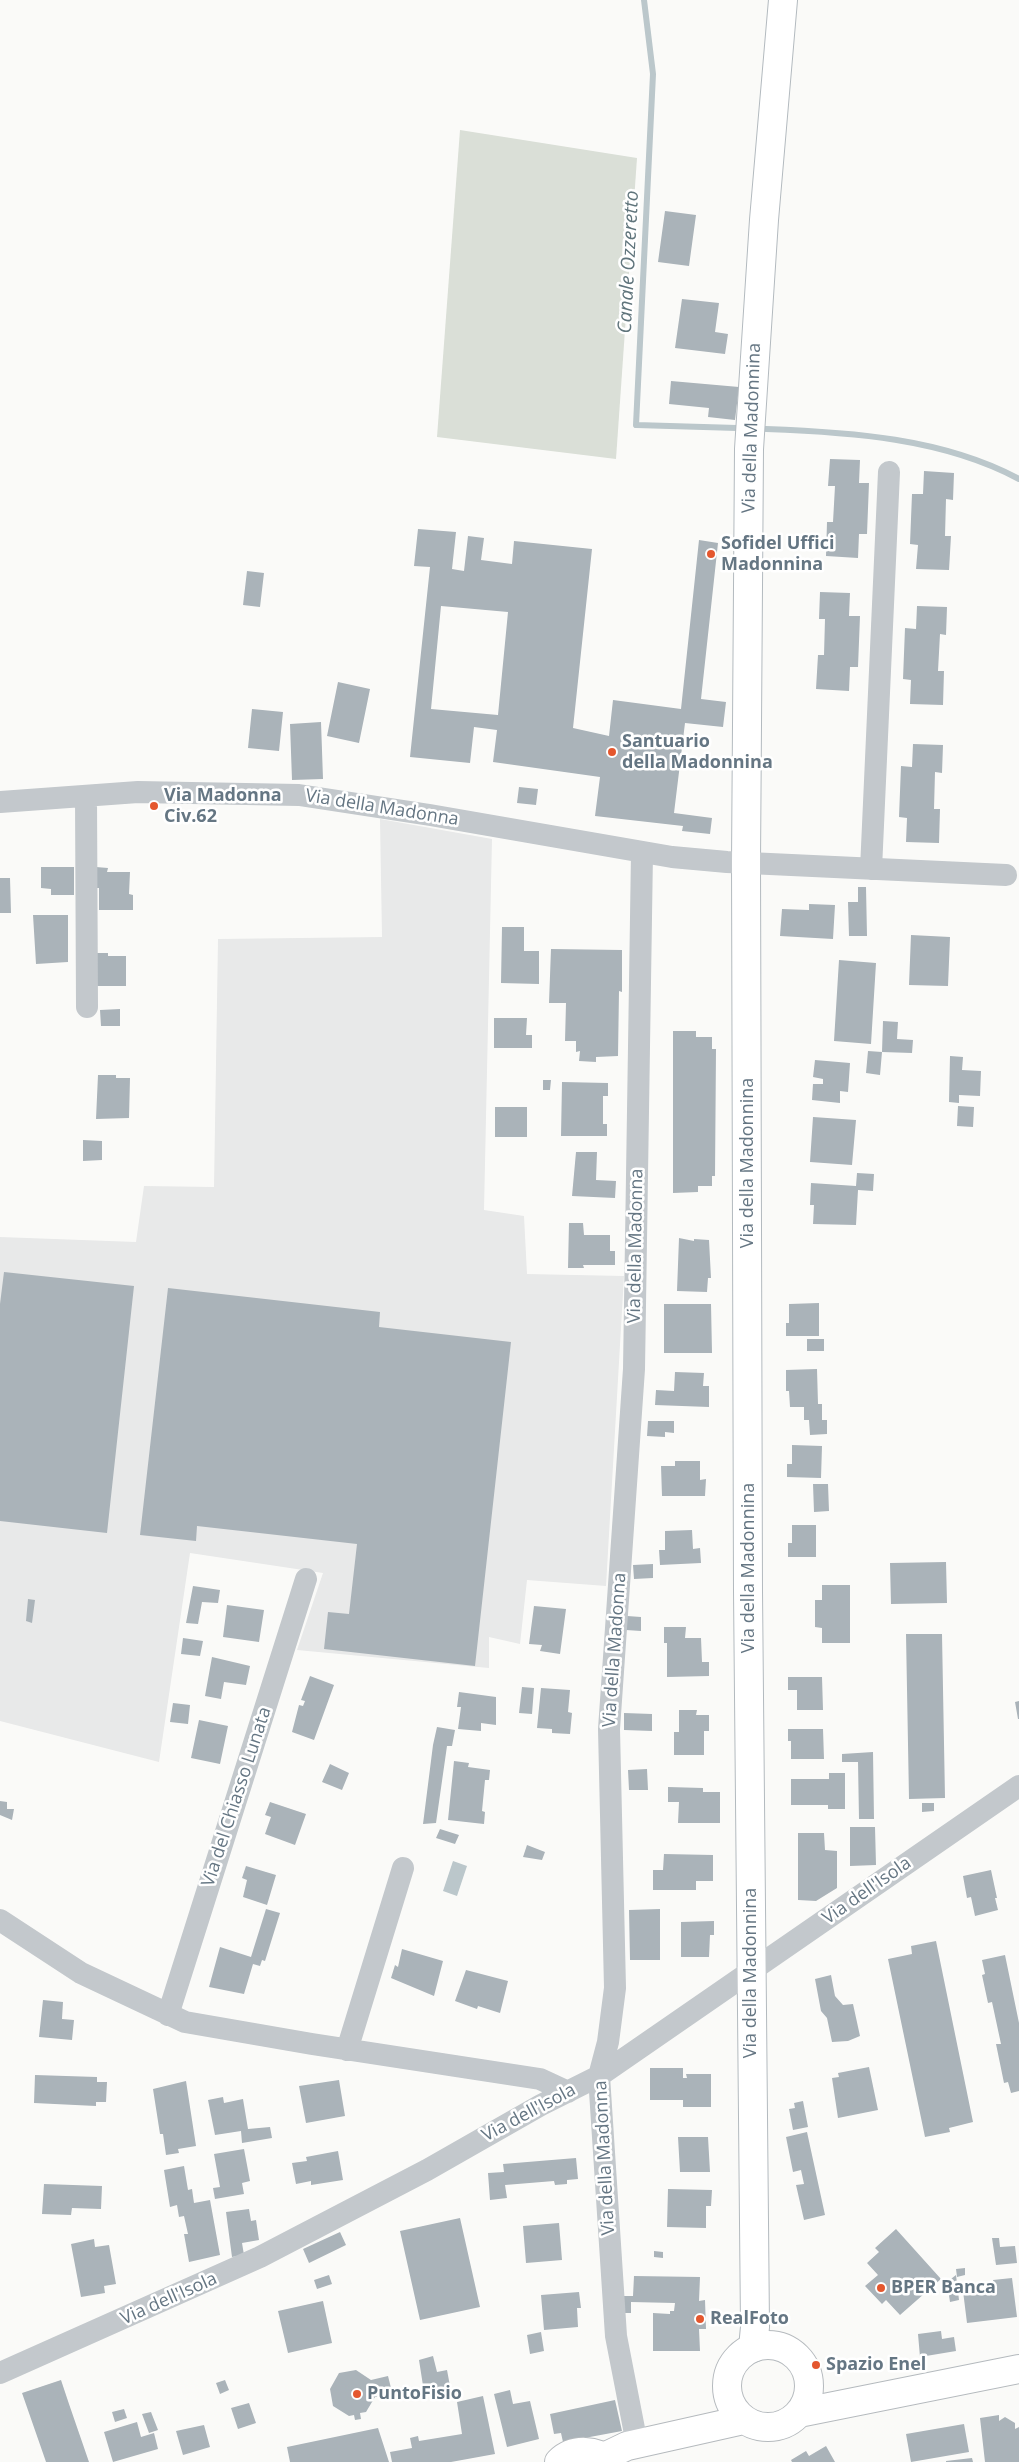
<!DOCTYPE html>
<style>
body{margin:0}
canvas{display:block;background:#fafaf8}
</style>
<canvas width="1019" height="2462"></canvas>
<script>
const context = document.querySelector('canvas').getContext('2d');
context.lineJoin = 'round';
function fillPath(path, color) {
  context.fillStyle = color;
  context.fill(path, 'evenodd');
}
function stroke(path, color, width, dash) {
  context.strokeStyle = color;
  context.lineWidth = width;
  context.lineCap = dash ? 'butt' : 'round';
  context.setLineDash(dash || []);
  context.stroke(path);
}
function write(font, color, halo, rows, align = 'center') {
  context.font = font + ' "Open Sans",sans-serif';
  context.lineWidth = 5;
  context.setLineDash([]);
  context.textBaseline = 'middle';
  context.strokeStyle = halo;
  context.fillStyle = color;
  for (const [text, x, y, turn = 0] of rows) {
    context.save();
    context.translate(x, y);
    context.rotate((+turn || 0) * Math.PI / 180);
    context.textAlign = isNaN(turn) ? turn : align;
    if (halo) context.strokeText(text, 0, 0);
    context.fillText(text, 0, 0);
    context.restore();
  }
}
fillPath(new Path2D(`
 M380 819 492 839 484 1210 524 1216 527 1274 624 1276 606 1586 527 1580 520 1644 489 1637V1668L297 1650 323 1573 190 1553 159 1762 0 1721V1237L136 1242 144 1186 214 1187 218 939 382 937Z`), '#e8e9e9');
fillPath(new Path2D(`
 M460 130 637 158 616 459 437 437Z`), '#dadfd7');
fillPath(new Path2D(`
 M453 1861 467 1866 457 1896 443 1891Z`), '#bbc7cb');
stroke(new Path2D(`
 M644 0 653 74 636 425 737 428
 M766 429C849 432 943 438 1019 479`), '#bbc7cb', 6);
fillPath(new Path2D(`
 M665 211 696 215 689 266 658 262Z
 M682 299 719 303 715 332 728 334 725 354 675 348Z
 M671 381 739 387 735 420 708 417 709 408 669 404Z
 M830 459 860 460 859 483H869L867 534H859L858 558 826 556 827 522H833L835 486H828Z
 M924 471 954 473 953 500 946 499 945 536H951L949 570 916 569 918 545 910 544 912 494H923Z
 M418 529 456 532 452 569 464 571 468 536 484 538 481 560 512 564 514 541 592 549 573 728 609 736 613 700 681 709 699 540 718 543 701 699 726 702 723 727 685 723 674 813 712 818 710 834 682 831 683 826 595 816 600 777 493 762 497 730 474 727 470 763 410 757 430 567 414 566ZM441 606 508 612 498 715 431 709Z
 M247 571 264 573 260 607 243 605Z
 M820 592 850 593 849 616H860L858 667H850L849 691 816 689 818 655H824L825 619H819Z
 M917 606 947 607 946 635 940 634 938 671H944L943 705 910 704 911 680 903 679 905 628 916 629Z
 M338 682 370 689 359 743 327 736Z
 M252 709 283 712 279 751 248 748Z
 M321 722 323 779 292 780 290 724Z
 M913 744 943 745 942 773 935 772 934 809H940L939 843 906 842 907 818 899 817 901 766 912 767Z
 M519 787 538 789 536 805 517 803Z
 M41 867H74V895H51V889L41 888Z
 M96 867 108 868 107 872H130L129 894 133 895V910H99V888H95Z
 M0 878H10L11 913H0Z
 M858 887H866L867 936H849L848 902H858Z
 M809 904 835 905 833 939 780 936 782 909 809 910Z
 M33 915H68V962L36 964Z
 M502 927H524V951H539V984L501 983Z
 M911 935 950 937 948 986 909 985Z
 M551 949 622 950V992L619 991 618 1056 596 1057V1062L579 1061 580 1051 576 1052V1041H565L566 1003H549Z
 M95 953H108V956H126V986H96Z
 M839 960 876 963 871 1044 834 1041Z
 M120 1009V1026H101L100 1010Z
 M494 1018H527L526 1035H532V1048H494Z
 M883 1021 898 1022 897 1039 913 1040 912 1053 882 1052 880 1075 866 1073 868 1051 882 1052Z
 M673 1031H696V1037H712V1049H716L715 1176H712V1186H698V1192L673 1193Z
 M950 1056 963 1057 962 1070 981 1071 980 1096 959 1095V1103L949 1102Z
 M815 1060 850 1063 848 1092 840 1091V1103L812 1100 813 1084H823V1079L813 1077Z
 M98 1075H116V1078H130L129 1118 96 1119Z
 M543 1080H551L550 1090H543Z
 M562 1082 608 1083V1096H603V1124H607V1136H561Z
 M958 1106 974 1107 973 1127 957 1126Z
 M495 1107H527V1137H495Z
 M813 1117 856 1120 852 1165 810 1162Z
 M83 1140 102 1141V1160L83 1161Z
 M576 1152H597L596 1180 616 1181 615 1198 572 1196Z
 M857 1173 874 1174 873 1191 858 1190 856 1225 813 1224 814 1205H810L811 1183 856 1186Z
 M569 1223H583L584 1235H610V1251H615V1265H583L584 1268H568Z
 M679 1238 694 1241V1239L709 1240 711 1278H708L707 1292 677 1291Z
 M4 1272 134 1286 107 1533 0 1521V1304Z
 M168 1288 380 1312 379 1327 511 1342 475 1666 324 1649 328 1612 349 1614 357 1544 197 1526 196 1541 140 1535Z
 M819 1303V1336H786V1323H789V1304Z
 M664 1304H711L712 1353H664Z
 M807 1339H824V1351H807Z
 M817 1369 818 1404H822V1420H827V1434L810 1435 809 1420H804V1407H790L789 1391H786V1370Z
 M675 1372 704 1373 703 1386H709V1407L655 1405 656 1390 674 1391Z
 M648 1421H674V1433L665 1432V1437L647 1436Z
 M792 1445 822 1446 821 1478 787 1477V1464H792Z
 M675 1461H700V1480L706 1479 705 1496H662L661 1466H675Z
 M813 1484H828L829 1511 814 1512Z
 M792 1525H816V1557H788V1543H792Z
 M692 1530 693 1549 700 1548 701 1563 660 1565 659 1550H665V1531Z
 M946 1562 947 1603 891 1604 890 1563Z
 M653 1564V1578L634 1579 633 1565Z
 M822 1585H850V1643H822V1628L815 1627V1600H822Z
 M193 1586 220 1590 218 1603 202 1602 198 1624 186 1623Z
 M28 1599 35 1600 32 1623 26 1621Z
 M227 1605 264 1610 259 1642 223 1637Z
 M534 1606 566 1609 560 1654 540 1651 542 1645 529 1644Z
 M627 1616 641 1617V1631L626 1630Z
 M664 1627H686L685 1638H701L702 1662H709V1676L667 1677V1643H664Z
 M906 1634H942L945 1798 909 1799Z
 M183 1638 203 1641 200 1656 181 1654Z
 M212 1657 250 1666 246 1685 224 1682 221 1699 205 1696Z
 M310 1676 334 1685 314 1740 292 1732 299 1705 303 1706 305 1701 301 1700Z
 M788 1677H822L823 1710H797V1690H788Z
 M522 1687 534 1688 532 1714 519 1713Z
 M541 1688 570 1690 568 1712 572 1713 570 1734 552 1733V1729L537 1728Z
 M459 1692 496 1697V1725L481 1723V1731L458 1729 461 1707H457Z
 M1019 1701V1719H1018L1015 1702Z
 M173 1703 190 1705 188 1724 170 1722Z
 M679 1710H697L696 1715H709V1731H704V1755H674V1732H679Z
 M624 1713 652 1714V1731L624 1730Z
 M199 1720 228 1726 220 1764 191 1758Z
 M437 1727 455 1730 452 1746H447L436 1823 423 1824 433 1745Z
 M788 1729H823L824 1759H791V1741H788Z
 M873 1752 874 1819H859L858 1762H842V1754Z
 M454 1761 469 1763 468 1767 490 1770 489 1780H485L482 1811 485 1812 484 1824 448 1820Z
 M330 1764 349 1773 342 1790 322 1782Z
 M647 1769 648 1790H629L628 1770Z
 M829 1773H845V1809H828V1805H791V1779H829Z
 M668 1787 703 1788V1792H720V1823H678L679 1802H668Z
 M0 1801 7 1802V1809H14L12 1820 0 1815Z
 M270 1802 306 1814 295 1845 265 1834 271 1817 265 1815Z
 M922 1803H934V1811L922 1812Z
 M850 1827H875L876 1865 850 1866Z
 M440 1829 459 1835 455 1844 436 1838Z
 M798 1833H824L825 1850 837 1851V1888L816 1901 798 1900Z
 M527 1845 545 1852 542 1860 523 1857Z
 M664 1854 713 1855V1881H696V1890H653V1870H663Z
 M246 1866 276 1875 267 1905 243 1897 247 1880 242 1878Z
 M991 1870 997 1898H995L998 1910 975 1916 971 1897 967 1898 963 1876Z
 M266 1909 280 1913 265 1961 262 1960 260 1966 253 1964 244 1994 209 1987 220 1947 251 1957Z
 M660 1909V1960H630L629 1910Z
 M714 1921V1935H710L709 1957H681V1922Z
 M936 1941 973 2122 949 2128 950 2132 925 2137 888 1959 912 1954 911 1946Z
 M402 1949 443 1961 434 1996 391 1978 395 1965 398 1967Z
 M1005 1955 1019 2023V2091L1011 2093 1008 2082 1004 2083 996 2044H1001L992 2002 988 2003 982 1975 985 1974 982 1960Z
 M466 1970 508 1981 500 2013 478 2006 477 2009 455 2001Z
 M831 1975 835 1996 843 2005 853 2004 860 2036 848 2041 832 2042 827 2018 821 2011 815 1979Z
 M43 2000 63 2002 62 2019 74 2020 72 2040 39 2037Z
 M869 2067 878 2110 838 2118 832 2078 839 2077 838 2073Z
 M650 2068H683V2078H687L686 2074H711V2107H683V2100H650Z
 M35 2075 97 2077V2082H107L106 2102H96V2106L34 2103Z
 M339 2080 345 2116 306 2123 299 2086Z
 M186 2081 196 2146 178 2149 179 2153 166 2155 163 2134H160L153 2089Z
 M223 2097 224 2103 243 2099 248 2129 270 2127 272 2138 242 2143 241 2131 215 2135 208 2100Z
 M803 2101 808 2127 793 2130 789 2109 795 2108 794 2103Z
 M807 2132 825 2215 804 2220 796 2185 804 2184 801 2170 793 2172 786 2137Z
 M678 2137H708L710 2172H680Z
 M244 2149 250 2181 242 2183 244 2194 215 2199 213 2188 220 2187 214 2154Z
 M338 2151 343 2180 311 2185V2181L296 2184 292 2163 307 2161 306 2157Z
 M576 2158 578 2179 567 2180V2184L555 2185 554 2181 505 2185 507 2198 490 2200 488 2173 504 2172 503 2164Z
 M184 2166 188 2190 192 2189 194 2203 210 2200 220 2255 189 2262 184 2234H188L184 2216 179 2217 177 2205 170 2207 164 2170Z
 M44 2184 102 2186 101 2209 72 2208 71 2215 42 2214Z
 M668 2189 712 2190 711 2206H706V2228L667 2227Z
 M249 2209 251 2221 256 2220 259 2240 242 2243 244 2255 232 2257 226 2212Z
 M460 2218 480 2307 420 2320 400 2231Z
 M559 2223 562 2260 526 2263 523 2226Z
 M896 2229 941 2279 900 2315 886 2300 882 2304 865 2286 878 2275 867 2263 879 2252 875 2248Z
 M340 2232 346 2245 309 2263 303 2249Z
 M992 2238H999L1000 2247 1015 2246 1017 2263 996 2265Z
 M94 2239 95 2247 109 2245 116 2284 104 2286 105 2293 81 2297 71 2244Z
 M654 2251 663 2252V2258L654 2257Z
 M965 2268V2275L957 2277 956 2269Z
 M329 2275 332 2284 317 2289 314 2280Z
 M956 2275 959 2300 950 2302 947 2282Z
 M634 2276 700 2277 699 2301 705 2300 706 2329H699L700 2351H653V2313L670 2314V2311H674L675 2303 631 2302V2313H623V2296H633Z
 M1012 2278 1017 2317 967 2323 963 2291 994 2288 993 2280Z
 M579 2292 581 2308H577L578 2327 544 2330 541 2295Z
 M323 2301 332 2343 288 2353 278 2311Z
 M941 2331 942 2339 954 2337 956 2351 920 2357 918 2334Z
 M541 2332 544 2351 530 2354 527 2335Z
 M433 2356 437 2372 447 2370 450 2386 424 2392 419 2360Z
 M356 2370 371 2380 388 2376 392 2392 375 2397 366 2412 360 2413 361 2419 355 2420 354 2415 349 2416 333 2406 330 2389 339 2373Z
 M61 2380 69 2404 89 2462H46L45 2459 22 2393Z
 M225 2380 229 2390 220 2394 216 2383Z
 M510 2390 513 2404 530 2401 539 2439 507 2447 494 2394Z
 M483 2396 495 2454 451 2462H392L390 2452 412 2448 410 2438 418 2436 419 2441 462 2434 457 2402Z
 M615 2400 622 2431 563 2442 561 2433 554 2434 550 2414Z
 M249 2403 256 2423 238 2429 231 2408Z
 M124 2409 127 2418 115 2422 112 2412Z
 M151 2412 158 2430 149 2433 142 2414Z
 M999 2415V2421L1005 2417 1015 2423V2429L1019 2427V2462H985L980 2418Z
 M137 2422 141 2437 154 2433 158 2449 113 2462 104 2432Z
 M964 2424 969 2452 911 2462 906 2434Z
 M204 2425 210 2447 183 2455 176 2431Z
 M378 2428 389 2462H290L287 2447Z
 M826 2446 835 2462H792L791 2460 806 2451 809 2456Z
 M972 2458 973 2462H946V2461Z`), '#aab3b9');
const secondary = new Path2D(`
 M753 2348 755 2327 748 1591 746 862 749 449 764 220 783 0`);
const primary = new Path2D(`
 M727 2386a41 41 0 1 1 82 0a41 41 0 1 1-82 0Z
 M799 2413 1019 2369
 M604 2457 627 2446 743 2420
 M559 2462C574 2447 596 2450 612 2462`);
stroke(secondary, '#b3babf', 30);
stroke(primary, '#b5babe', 30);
stroke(new Path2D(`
 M86 796 87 1007
 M0 802 138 792 299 795 430 815 672 857 727 862 1006 875
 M871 869 889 472
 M0 1920 81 1973 185 2022 312 2044 540 2079 568 2092
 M168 2015 306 1579
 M347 2050 403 1868
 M0 2373 260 2257 427 2170 541 2105 599 2076 1019 1786
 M637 2444 616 2336 599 2076 608 2042 615 1988 609 1729 634 1369 642 853`), '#c3c8cc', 22);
stroke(secondary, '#fff', 28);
stroke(primary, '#fff', 28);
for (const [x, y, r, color] of [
 [711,554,5,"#e4572e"],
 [612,752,5,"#e4572e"],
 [154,806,5,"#e4572e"],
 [881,2288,5,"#e4572e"],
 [700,2319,5,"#e4572e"],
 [816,2365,5,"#e4572e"],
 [357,2394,5,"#e4572e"]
]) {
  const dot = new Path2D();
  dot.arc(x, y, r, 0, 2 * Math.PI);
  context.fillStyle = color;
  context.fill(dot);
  stroke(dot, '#fff', 2);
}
write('18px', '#657683', '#fff', [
 ["Via della Madonnina",752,428,-88],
 ["Via della Madonna",382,808,9],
 ["Via della Madonnina",748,1163,-90],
 ["Via della Madonna",636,1246,-89],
 ["Via della Madonnina",749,1568,-90],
 ["Via della Madonna",615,1650,-86],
 ["Via del Chiasso Lunata",237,1797,-72],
 ["Via dell'Isola",867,1891,-35],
 ["Via della Madonnina",751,1973,-90],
 ["Via dell'Isola",529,2113,-28],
 ["Via della Madonna",605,2158,-93],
 ["Via dell'Isola",169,2299,-24]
]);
write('bold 18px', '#657683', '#fff', [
 ["Sofidel Uffici",721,544],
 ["Madonnina",721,565],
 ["Santuario",622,742],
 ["della Madonnina",622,763],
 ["Via Madonna",164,796],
 ["Civ.62",164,817],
 ["BPER Banca",891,2288],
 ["RealFoto",710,2319],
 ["Spazio Enel",826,2365],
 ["PuntoFisio",367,2394]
], 'left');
write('italic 19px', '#60757c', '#fff', [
 ["Canale Ozzeretto",629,262,-87]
]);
</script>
